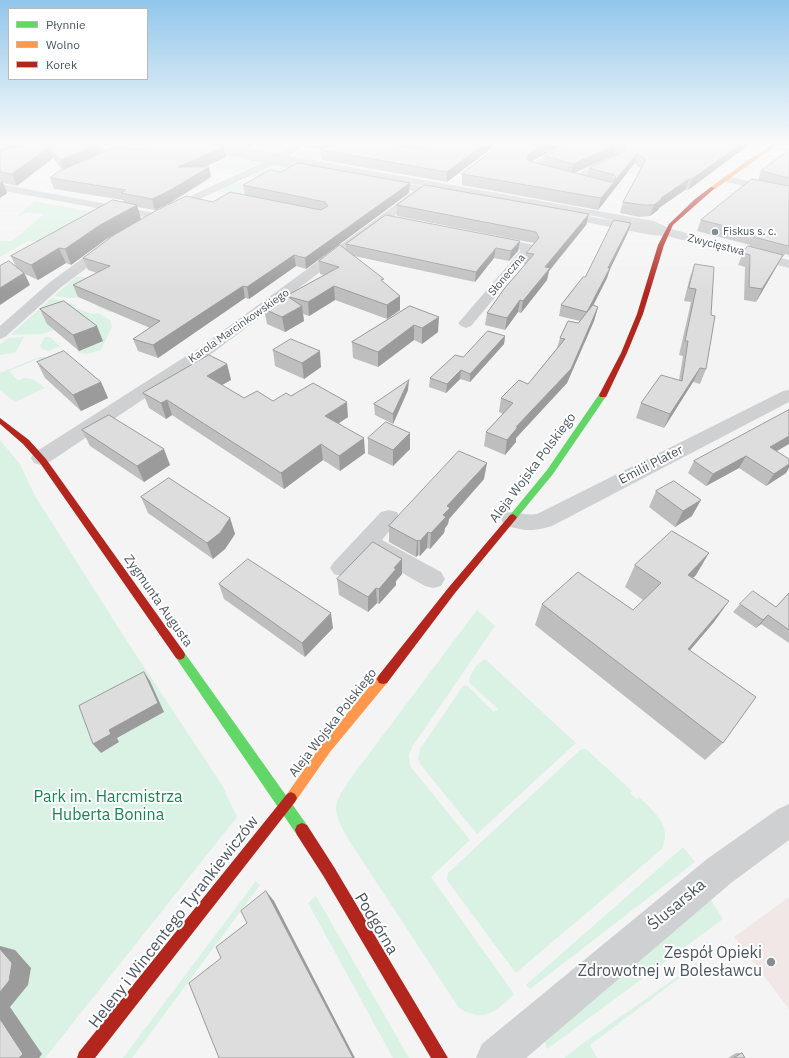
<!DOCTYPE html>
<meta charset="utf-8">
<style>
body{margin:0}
#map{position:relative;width:789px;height:1058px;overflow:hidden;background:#f4f4f4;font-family:"IBM Plex Sans",sans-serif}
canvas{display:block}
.legend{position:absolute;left:8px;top:8px;width:140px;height:72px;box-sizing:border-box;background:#fff;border:1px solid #b7bbc0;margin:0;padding:5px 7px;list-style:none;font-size:12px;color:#4a5661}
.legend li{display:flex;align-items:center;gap:8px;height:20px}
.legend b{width:20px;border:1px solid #b7bbc0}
</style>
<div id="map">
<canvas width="789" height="1058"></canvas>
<ul class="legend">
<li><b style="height:5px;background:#63d668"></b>Płynnie</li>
<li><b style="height:5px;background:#ff974d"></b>Wolno</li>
<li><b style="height:5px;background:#b3261e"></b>Korek</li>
</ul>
</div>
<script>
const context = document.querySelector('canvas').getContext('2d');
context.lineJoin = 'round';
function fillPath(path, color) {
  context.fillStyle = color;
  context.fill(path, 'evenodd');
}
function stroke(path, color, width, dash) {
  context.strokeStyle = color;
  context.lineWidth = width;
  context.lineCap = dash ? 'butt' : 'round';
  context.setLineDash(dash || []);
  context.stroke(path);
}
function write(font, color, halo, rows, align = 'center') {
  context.font = font + ' "IBM Plex Sans",sans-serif';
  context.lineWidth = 4;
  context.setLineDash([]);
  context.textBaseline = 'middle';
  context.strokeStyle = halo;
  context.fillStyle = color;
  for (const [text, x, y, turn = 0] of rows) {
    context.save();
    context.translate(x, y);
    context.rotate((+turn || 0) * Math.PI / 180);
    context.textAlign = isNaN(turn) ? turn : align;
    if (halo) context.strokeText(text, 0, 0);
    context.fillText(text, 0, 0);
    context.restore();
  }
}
fillPath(new Path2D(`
 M789 897V1009L734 937Z`), '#f1e7e6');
fillPath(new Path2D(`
 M92 144H159L133 150Z
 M257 144H281L291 146 278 155 246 149Z
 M303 148 328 152 330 153 315 161 292 157Z
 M230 157 260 163 239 172 211 167Z
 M272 165 300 170 280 181 250 175Z
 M233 183 290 196 276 204 216 191Z
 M34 201 107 215 110 231 118 233 88 253 89 247 28 241 0 257V241H12L44 214 25 213 21 216H17Z
 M76 277H90L115 285 116 308 115 311 110 312 96 306 114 295 94 289 83 293 85 294C71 301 69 297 54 296Z
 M52 298 76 305 73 307 93 314 98 313 110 320 112 327 101 350 88 354 78 353 77 352 103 341 48 325 54 330 42 334 10 335Z
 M24 337 15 353 0 355V345L8 338Z
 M45 337H50L60 346 49 351 41 349 40 346Z
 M39 357H44L49 360 43 363 38 359 9 371 18 380C30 375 36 381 45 388L15 402 0 390V373Z
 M0 440 20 464 35 496 123 635 222 785 237 817 45 1058H0Z
 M477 610 495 626 412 747 409 755 410 766 470 840 431 877 514 994C496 1012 484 1023 459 1008L348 839C343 829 333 814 337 802 341 790 361 765 369 754 405 706 441 658 477 610Z
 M485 659 576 743 477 834 420 764 418 759 420 749 463 686H468L494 712 498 709 469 682C469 674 478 662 485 659Z
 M583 749H586L632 791 630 793 637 799 639 797C655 813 672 825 662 849L517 972H515L447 880 448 873 580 750Z
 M683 847 695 862 530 989 526 985Z
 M256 881 260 885 132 1058H123Z
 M316 896 409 1058H393L308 903Z
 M709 897 723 919 547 1049 544 1038Z
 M734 937 590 1045 597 1058H564L586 1041Z`), '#d9f2e3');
fillPath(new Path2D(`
 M61 144C84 143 106 150 129 150 144 150 157 143 172 144 153 165 91 151 66 147Z
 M295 144H306L289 156 654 221 671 229 789 260V268L667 236 651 235 559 217 555 216 553 214 555 212 559 211 620 222 599 217 282 161 326 170 327 172 322 175 273 165 170 213H162L160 211 162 209 262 163 215 153 213 151C224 139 264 152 279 154Z
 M568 144 583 145 539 167 557 173 558 175 557 177H549L528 170 527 168 529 164 569 145Z
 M614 157 617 158 619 160 617 162 576 182H568L567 180 568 178Z
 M726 176 789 190V196L722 181 721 179Z
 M379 179 450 191 455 194 450 197 425 193 214 352 48 463 41 465 34 463 31 458 34 453 202 346 414 191 375 184 374 182 375 180Z
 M0 184 155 213 159 214 161 216 159 218 155 219 0 190Z
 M490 236 534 245 536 248 471 326 466 328 461 326 458 323 461 320 521 250 486 243 484 240 486 237Z
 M109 241 113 242 115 245 113 248 60 288 5 337 0 339V326L50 282 105 242Z
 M789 390V402L552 526C532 532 524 531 504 525L501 519 504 513C515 510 525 516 537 514L783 391Z
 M389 510 397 512 400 518 382 540 441 572 445 579 441 586 433 588 425 586 369 554C358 566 352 580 334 574L330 568 334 562 381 512Z
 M789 804V840L731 883 526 1058H476L482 1044 707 859 778 809Z`), '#ced0d2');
fillPath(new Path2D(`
 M600 393H606L607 395 553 474 516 519H510L509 517 510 515 547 470Z
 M180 650 184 652 307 825 309 830 307 835 302 837 297 835 176 658 175 655 176 652Z`), '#63d668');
fillPath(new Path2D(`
 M774 144H778L715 189H711V187L747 161Z
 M383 674 387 675 389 679 387 683 330 752 295 802 291 804 287 802 285 798 287 794 322 744 379 675Z`), '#ff974d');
fillPath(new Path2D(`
 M711 187 715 188 673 225 664 245 643 314 627 353 607 395 606 397H600L599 395 621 353 637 314 658 245 669 224 695 199Z
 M0 418 29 440 46 459 184 652 185 655 184 658 180 660 176 658 40 463 23 444 0 424Z
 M513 514 517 517 516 519 455 593 387 683 383 684 379 683 377 679 379 675 449 587 510 515Z
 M291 792 295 794 297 798 295 802 95 1058H77L79 1052 287 794Z
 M302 823 307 825 334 867 448 1058H431L324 877 297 835 295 830 297 825Z`), '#b3261e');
fillPath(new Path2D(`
 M0 144H98L101 153 137 150 153 144H227L219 146 226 157 205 167H209L211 177 170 203 155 210 137 207 141 219 105 240 71 265 66 263 38 280 25 274 30 285 16 267 11 256 124 202 123 200 54 189 50 178 62 170 53 158 17 186 3 183 7 193 0 198Z
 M230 144H255L248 147Z
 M304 144H497L447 182 322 160 321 150H322L305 147Z
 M501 144H565L531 161 543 165 545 156 570 144 746 147 695 185 688 190H685L659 208 658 210 650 216 639 217 620 213 623 202 641 168 634 164 598 210 462 185V174ZM613 156H615L589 168 587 176 574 173Z
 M789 150V255L785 254 783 257H782L777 266 756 302 744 300 745 267 738 265 743 253 750 245 697 231 701 220 758 180 761 171Z
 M281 172 409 193 306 269 296 266 249 299 245 298 158 358 138 351 133 339 150 328 78 297 73 285 97 273 88 270 83 258 213 202 245 195 243 185Z
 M397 205 589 214 586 225 549 271 547 280 521 313 518 312 505 330 485 325 487 313 525 264H524L526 253 534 243 397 216Z
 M386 215 518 251 509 261 494 258 475 282 354 256 384 283 400 310 387 319 335 300 309 316 303 314 304 321 285 332 267 324 264 309 286 297V296L324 275 320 274 319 261 346 250V244Z
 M628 232 610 269 607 278 593 306 598 307 594 321 567 383 516 438V442L505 455 484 446 486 432 503 414 499 412 501 398 528 384 557 348 560 338 580 321 559 316 561 305 585 277Z
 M695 264 706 369 700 384 693 382 664 428 636 418 641 403 679 380 683 356 679 355 691 302 684 301 690 277Z
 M410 306 438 332 422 344 414 340 378 367 353 358 352 342Z
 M40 309 103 341 79 351 47 324Z
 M505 336 504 344 470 382 460 379 446 393 429 387 430 378 463 357Z
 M273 350 321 367 304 379 275 366Z
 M37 362 101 382 108 398 81 411 45 378Z
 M227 364 231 380 222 385 244 398 273 401 291 396 348 417 339 423 365 453 340 471 323 460 284 489 172 415 166 419 149 408 143 393Z
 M408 390 393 424 375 415 374 404Z
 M82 430 170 465 144 482 90 446Z
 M410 433V449L393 466 368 454V438Z
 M789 444 776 451 786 473 766 486 739 468 706 486 688 473 694 461Z
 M484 479 449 519 448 524 445 528 444 533 430 549 427 548 420 556 418 555 416 557 389 542V526Z
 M656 491 692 516 675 527 649 507Z
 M141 497 230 518 235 534 225 549 213 559 148 513Z
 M635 565 696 575 693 578 714 622 690 650 723 743 705 760 535 625 542 604 633 610 643 600 625 587Z
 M402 574 396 581V585L379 604 377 603 368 612 339 595 337 579Z
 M219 584 333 628 305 657 224 599Z
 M789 593V643L761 624 756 628 733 612 740 604 776 607Z
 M736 1053H742L745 1058H728Z`), '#bebebf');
fillPath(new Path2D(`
 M11 144H31L0 163V151Z
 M98 144 102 155 64 171 60 160Z
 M210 144H227L215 147Z
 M247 144H255L248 147Z
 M484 144H497L447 182V172Z
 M547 144H565L528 163 527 157 530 152Z
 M740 144H747L746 147 688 190 692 179Z
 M616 145 613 156 571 174 573 164Z
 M49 147 53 158 17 186 12 174Z
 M224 147 226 157 181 178 178 167Z
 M637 154 634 164 598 210 601 198Z
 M209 167 211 177 170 203 155 210 152 199Z
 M689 179 685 190 659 208 658 210 650 216 654 205 661 198Z
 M2 181 7 193 0 198V183Z
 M410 183 409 193 306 269 305 258Z
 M137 205 141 219 105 240 71 265 65 249 100 225Z
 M589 214 586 225 549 271 547 280 521 313 523 301 545 267Z
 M631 223 628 232 610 269 607 278 584 323 587 312Z
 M520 241 518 251 509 261 511 251Z
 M59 248 66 263 38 280 31 265Z
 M496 248 494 258 475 282 476 272Z
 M294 255 296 266 249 299 247 287Z
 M783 255 777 266 756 302 762 289Z
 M24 273 30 285 0 305V288Z
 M243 286 245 298 158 358 153 345Z
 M334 286 335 300 309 316 308 302Z
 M400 296V310L387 319V305Z
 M520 300 518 312 505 330 507 318Z
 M302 306 304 321 285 332 282 317Z
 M598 307 594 321 567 383 516 438V442L505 455 507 440Z
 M439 317 438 332 422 344V328Z
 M414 325V340L378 367V352Z
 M97 326 103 341 79 351 73 335Z
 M505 336 504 344 470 382V374Z
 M320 351 321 367 304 379 302 363Z
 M227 364 231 380 211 391 207 376Z
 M700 368 693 382 664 428 670 414Z
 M461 370 460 379 446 393 447 384Z
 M409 380 408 390 393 424V414Z
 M101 382 108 398 81 411 73 395Z
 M167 400 172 415 166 419 161 403Z
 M347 402 348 417 327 431 325 416Z
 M410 433V449L393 466V450Z
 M789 436V444L763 459 770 447Z
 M364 438 365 453 340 471 339 456Z
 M321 444 323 460 284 489 281 473Z
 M164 449 170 465 144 482 137 466Z
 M746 456 739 468 706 486 713 474Z
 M487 463 484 479 449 519 448 524 445 528 444 533 430 549 431 533 447 506Z
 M789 464V468L786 473 766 486 774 474Z
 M701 500 692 516 675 527 683 511Z
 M230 518 235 534 225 549 213 559 207 543Z
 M428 532 427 548 420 556V541Z
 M418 540V555L416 557 417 541Z
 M709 553 696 575 675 596 688 575Z
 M402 559V574L396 581V585L379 604V589L394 568Z
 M376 588 377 603 368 612V597Z
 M729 601 714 622 674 669 688 649Z
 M331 613 333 628 305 657 302 643Z
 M768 615 761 624 756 628 763 620Z
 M144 672 150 681 164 712 117 738 119 742 101 753 93 744 109 730Z
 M266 891 274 901 355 1058H353Z
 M0 946 15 950 31 968 28 985 10 1007 42 1054 39 1058H19L0 1019Z`), '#9b9b9b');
const building = new Path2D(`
 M0 144H11L0 151Z
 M28 144H98L60 160 49 147 12 174 0 172V152Z
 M153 144H212L224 147 178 167H209L167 192 152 199 121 193 126 190 50 178 59 171 116 147 137 150Z
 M332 144H388L421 149 428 145 426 144H484L447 172 321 150Z
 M501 144H547L530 152 527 157 529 161 610 182 615 181 616 177 614 175 589 168 623 152 626 149 623 145H616L573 164 545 156 570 144H741L692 179H689L661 198 662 199 654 205H643L623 202 646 159 637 154 601 198 462 174Z
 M789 150V178L761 171Z
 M298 163 410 183 305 258 294 255 247 287 243 286 153 345 133 339 160 321 73 285 110 266 83 258 114 235 157 210 186 196 213 202 230 192 321 210 328 206 325 202 243 185 270 170 281 172Z
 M752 179 789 186V245L788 246 754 237 756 234 701 220Z
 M425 185 589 214 545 267 550 268 523 301 520 300 507 318 487 313 504 289 534 254 526 253 539 238 536 232 397 205Z
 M113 200 137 205 100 225 65 249 59 248 31 265 11 256Z
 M386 215 520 241 511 251 496 248 476 272 346 244Z
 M614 220 631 223 608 268H610L587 312 561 305 583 277H585Z
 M340 245 384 279 381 280 400 296 387 305 334 286 308 302 286 296 339 267 319 261Z
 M748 246 783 255 762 289 749 287 750 255 743 253Z
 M9 261 24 273 0 288V266Z
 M695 264 714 267 711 315 715 316 706 369 700 368 670 414 641 403 661 375 682 381 688 341H685L696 289 689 288Z
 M287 296 302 306 282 317 264 309Z
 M64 301 97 326 73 335 40 309Z
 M593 305 598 307 571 369 516 427H518L507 440 486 432 513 403 501 398 519 380 528 384 565 339 560 338 568 321 578 323Z
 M410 306 439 317 422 328 414 325 378 352 352 342Z
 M488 331 505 336 470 374 461 370 447 384 430 378 455 355 463 357Z
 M291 339 320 351 302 363 273 350Z
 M64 351 101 382 73 395 37 362Z
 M209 355 227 364 207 376 244 398 257 391 273 401 286 393 291 396 313 383 347 402 325 416 364 438 339 456 321 444 281 473 167 400 161 403 143 393Z
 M409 380 393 414 374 404Z
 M789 410V436L770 447 789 459V464L774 474 746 456 713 474 694 461Z
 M109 415 164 449 137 466 82 430Z
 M386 422 410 433 393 450 368 438Z
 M459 451 487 463 447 506 450 508 443 515 446 517 431 533 428 532 420 541 418 540 417 541 389 526Z
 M169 478 230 518 220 533 207 543 141 497Z
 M674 481 701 500 683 511 656 491Z
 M672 531 709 553 688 575 729 601 688 649 756 697 723 743 542 604 578 572 633 610 661 583 635 565Z
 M373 542 402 559 394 568 396 569 379 589 376 588 368 597 337 579Z
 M248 559 331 613 302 643 219 584Z
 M753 591 776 607 789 593V630L768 615 763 620 740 604Z
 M144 672 158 703 109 730 111 734 93 744 79 706Z
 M266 891 353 1058H219L189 983 221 958 216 947 247 923 241 911Z
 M0 949 12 963 9 981 0 992Z
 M0 1019 23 1054 19 1058H0Z
 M742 1053 745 1058H734Z`);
fillPath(building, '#ddddde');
stroke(building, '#9b9b9b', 1);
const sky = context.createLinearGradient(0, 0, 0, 292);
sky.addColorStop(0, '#91c6eb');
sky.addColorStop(0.49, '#fafafa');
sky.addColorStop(1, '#fafafa00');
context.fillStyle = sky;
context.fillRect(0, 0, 789, 292);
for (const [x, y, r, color] of [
 [715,232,4,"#868d94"],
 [771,962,5,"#868d94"]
]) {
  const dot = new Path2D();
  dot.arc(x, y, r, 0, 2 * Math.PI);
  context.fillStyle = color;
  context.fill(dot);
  stroke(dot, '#fff', 1.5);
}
write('11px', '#4a5661', '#fff', [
 ["Fiskus s. c.",723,232]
], 'left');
write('11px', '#4a5661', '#fff', [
 ["Zwycięstwa",716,245,14],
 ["Słoneczna",507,275,-50],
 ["Karola Marcinkowskiego",239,326,-35]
]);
write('13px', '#4a5661', '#fff', [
 ["Emilii Plater",651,465,-27],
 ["Aleja Wojska Polskiego",533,468,-53],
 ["Zygmunta Augusta",158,601,55],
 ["Aleja Wojska Polskiego",333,723,-52]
]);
write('16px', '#17864f', '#fff', [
 ["Park im. Harcmistrza",108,797],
 ["Huberta Bonina",108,815]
]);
write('16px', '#4a5661', '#fff', [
 ["Ślusarska",677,905,-40],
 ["Heleny i Wincentego Tyrankiewiczów",174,922,-52],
 ["Podgórna",376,924,59]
]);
write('16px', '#4a5661', '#fff', [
 ["Zespół Opieki",762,953],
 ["Zdrowotnej w Bolesławcu",762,971]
], 'right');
</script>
